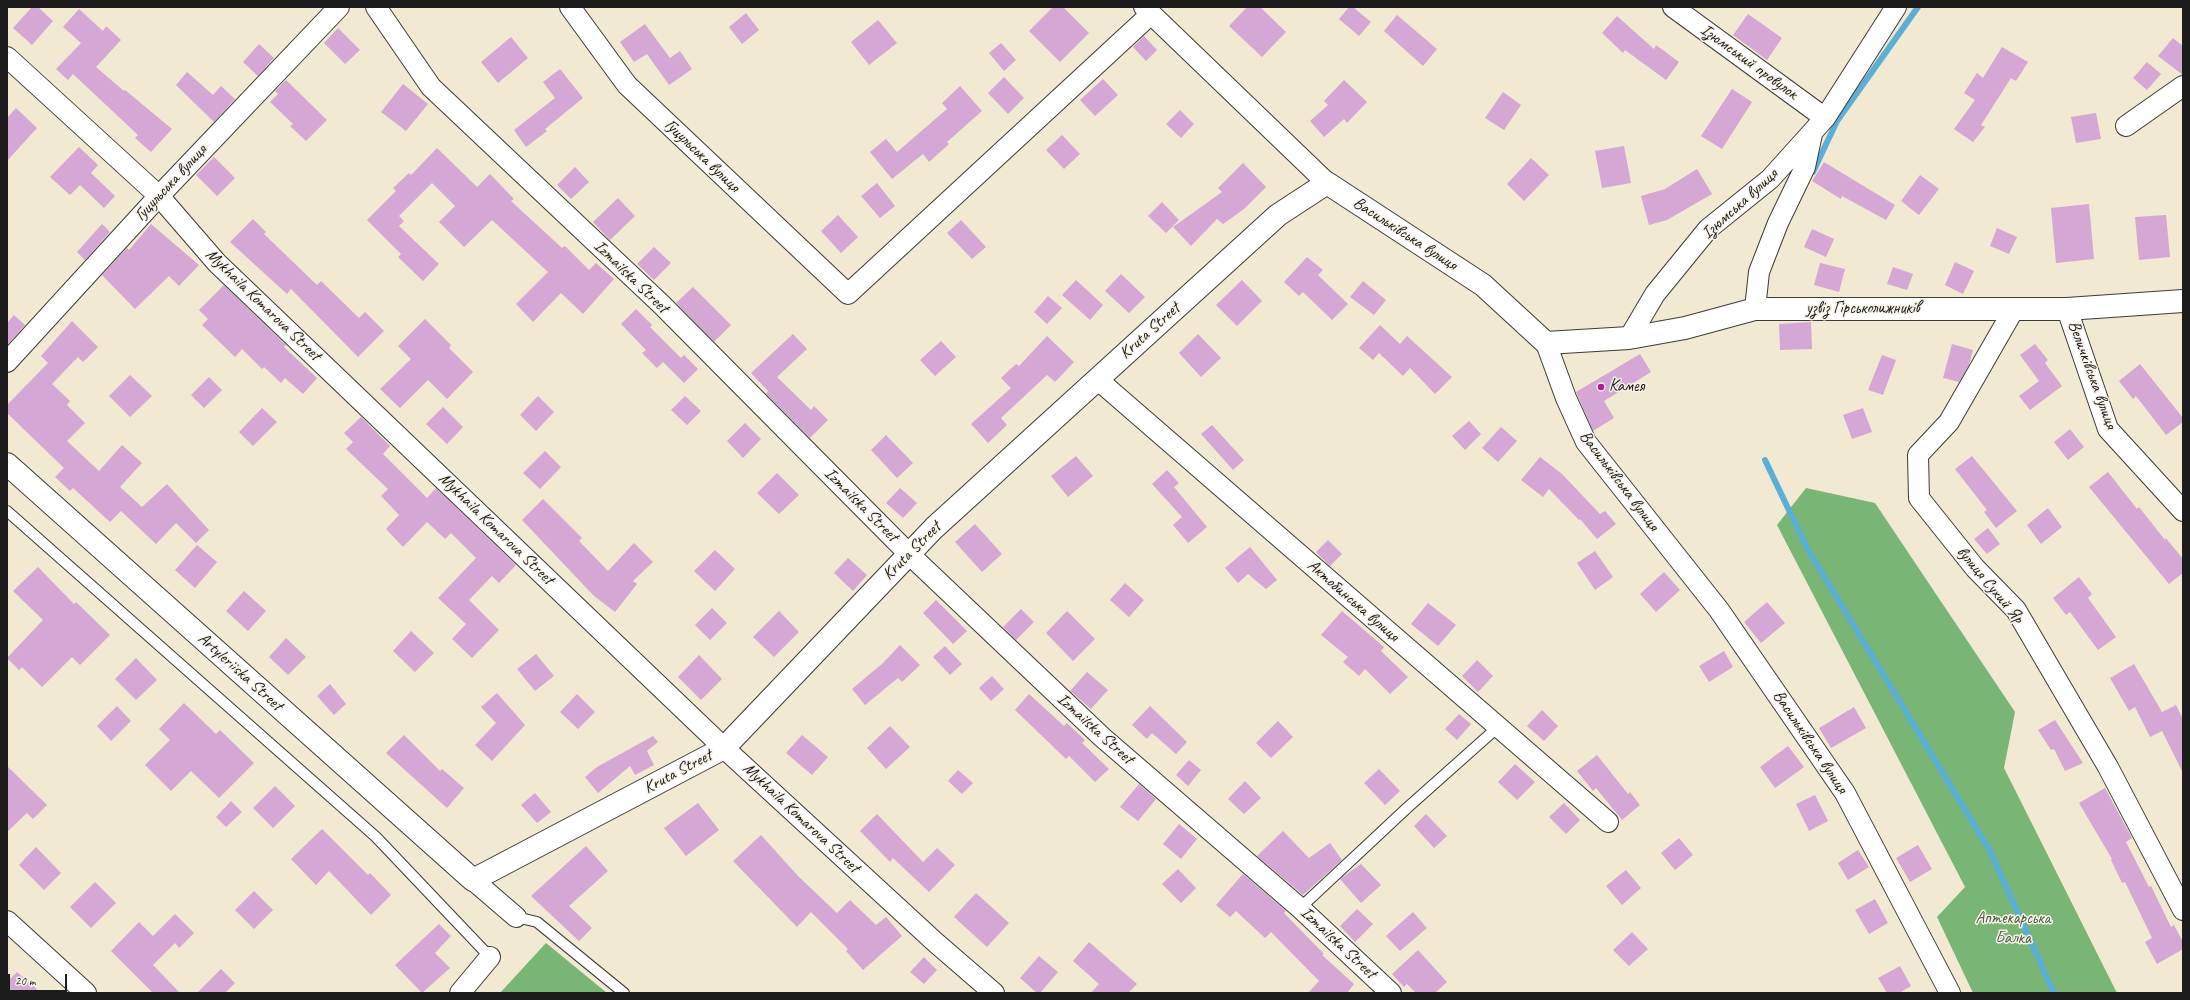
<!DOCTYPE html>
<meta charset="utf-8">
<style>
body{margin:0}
#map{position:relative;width:2190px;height:1000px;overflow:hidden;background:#f1e9d1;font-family:Caveat,sans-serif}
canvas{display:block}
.frame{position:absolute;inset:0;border:8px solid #1c1c1c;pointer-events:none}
.scale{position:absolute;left:8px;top:974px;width:59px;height:18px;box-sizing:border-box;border:2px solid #1c1c1c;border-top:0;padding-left:5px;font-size:12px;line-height:14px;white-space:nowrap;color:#1c1c1c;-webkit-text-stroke:3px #f7f3e8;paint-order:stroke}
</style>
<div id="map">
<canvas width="2190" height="1000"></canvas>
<div class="frame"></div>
<div class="scale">20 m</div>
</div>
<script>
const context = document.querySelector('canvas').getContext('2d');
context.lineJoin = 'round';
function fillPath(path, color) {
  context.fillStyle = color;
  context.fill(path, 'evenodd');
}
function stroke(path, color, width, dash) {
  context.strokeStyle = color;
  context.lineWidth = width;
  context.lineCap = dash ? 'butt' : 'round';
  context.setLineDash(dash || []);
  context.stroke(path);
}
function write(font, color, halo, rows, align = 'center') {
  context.font = font + ' Caveat,sans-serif';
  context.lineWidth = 3;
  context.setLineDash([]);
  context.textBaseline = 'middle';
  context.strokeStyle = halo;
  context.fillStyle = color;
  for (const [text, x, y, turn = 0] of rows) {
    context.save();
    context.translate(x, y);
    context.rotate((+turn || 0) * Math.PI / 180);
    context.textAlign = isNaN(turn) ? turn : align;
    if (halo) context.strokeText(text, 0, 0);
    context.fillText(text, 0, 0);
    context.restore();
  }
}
fillPath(new Path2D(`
 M1806 488 1875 503 2015 712 2004 768 2117 993H1973L1937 917 1965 887 1777 525Z
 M546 943 607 993H500Z`), '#79b574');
stroke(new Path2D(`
 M1813 172 1837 121 1918 7
 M1765 460 1807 548 1990 851 2054 993`), '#5baed6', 6);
fillPath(new Path2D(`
 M32 7H38L53 21 32 45 13 28Z
 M1053 7H1063L1089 33 1060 62 1029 31Z
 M1247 7H1260L1286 32 1262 57 1229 26Z
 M1349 7H1353L1371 22 1359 36 1339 19Z
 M79 9 103 31 106 26 121 40 96 67 124 91 125 90 172 129 151 152 135 138 138 135 73 74 68 80 56 69 81 43 63 27Z
 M746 13 759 30 742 44 729 27Z
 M1748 14 1782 38 1767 60 1733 35Z
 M1397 15 1437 49 1423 66 1384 31Z
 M1617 16 1654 49 1656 45 1679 62 1666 80 1625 50 1623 53 1602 33Z
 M878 20 897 43 869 65 851 42Z
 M645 24 670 58 680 51 692 69 669 85 647 54 634 62 620 42Z
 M338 28 360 50 345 64 324 43Z
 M1144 36 1157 50 1146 61 1133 47Z
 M511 37 528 58 498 83 481 62Z
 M2173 38 2183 46V75L2158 56Z
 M1001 43 1016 60 1004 71 989 53Z
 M259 44 274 58 258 76 243 62Z
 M2002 47 2028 62 2016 81 2011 78 1981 125 1985 127 1973 142 1954 129 1975 100 1964 93 1977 73 1983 78Z
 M2147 62 2161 74 2147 90 2133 78Z
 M560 69 583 98 545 129 547 131 526 147 514 130 555 98 543 82Z
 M187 72 213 95 221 86 235 99 214 122 176 85Z
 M1004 77 1024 98 1008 114 988 93Z
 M1103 79 1118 95 1095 116 1080 100Z
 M286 80 327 120 306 141 290 126 293 124 270 102 278 94 275 91Z
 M1344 80 1367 102 1347 123 1344 119 1324 137 1310 121 1328 105 1324 101Z
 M403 84 428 104 406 131 381 112Z
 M960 86 982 111 947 142 949 144 929 162 923 154 892 179 870 152 886 139 897 152 947 109 942 103Z
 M1732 89 1752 102 1722 149 1701 136Z
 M1503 92 1521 105 1504 130 1485 118Z
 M16 108 37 128 7 161V118Z
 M1180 110 1194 124 1181 138 1166 124Z
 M2096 113 2101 139 2076 143 2071 117Z
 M1062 135 1080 154 1064 169 1046 150Z
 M1624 146 1631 183 1602 188 1595 151Z
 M79 147 98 165 91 173 115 196 104 208 80 185 70 195 50 177Z
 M437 148 477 187 490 174 514 199 511 201 562 248 565 246 589 270 596 263 614 279 583 314 561 293 533 322 516 304 548 272 492 220 464 247 439 222 455 206 432 183 399 216 404 221 399 226 439 264 423 281 398 257 401 254 367 220 396 191 393 188 409 173 411 175Z
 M214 157 235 178 217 196 196 175Z
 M1531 158 1549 175 1524 201 1507 184Z
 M1824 162 1895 205 1886 220 1842 196 1841 199 1812 181Z
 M1243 163 1266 187 1244 209 1223 224 1217 219 1191 246 1173 227 1222 192 1218 188Z
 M575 167 589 182 571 199 557 185Z
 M1697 169 1712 194 1667 220 1649 225 1641 196 1665 189Z
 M1920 175 1939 189 1919 215 1901 201Z
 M877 183 895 206 880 218 861 196Z
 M618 198 635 216 610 240 593 222Z
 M1162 202 1179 220 1166 233 1148 216Z
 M2089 204 2094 259 2056 263 2051 208Z
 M838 215 858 237 841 253 821 231Z
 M2166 215 2170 257 2139 260 2135 217Z
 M253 219 266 232 264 234 317 285 321 281 359 318 365 312 384 331 358 357 291 289 287 294 230 242Z
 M961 220 986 247 972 259 947 233Z
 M102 224 110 232 85 260 77 252Z
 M151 224 199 265 179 286 169 276 135 309 102 275 127 248 129 250Z
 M1997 228 2017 237 2009 254 1990 246Z
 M1812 229 1834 239 1826 257 1804 247Z
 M654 247 671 263 654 280 637 264Z
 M1307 257 1323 270 1318 275 1348 304 1332 320 1303 292 1299 296 1284 282Z
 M1955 262 1974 271 1963 294 1945 285Z
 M1820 263 1845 269 1839 292 1814 285Z
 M1893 267 1913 274 1907 290 1887 284Z
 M1121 274 1145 297 1129 313 1105 291Z
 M1076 280 1103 305 1090 320 1062 295Z
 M1242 280 1262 301 1237 326 1216 305Z
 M1363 281 1386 300 1374 315 1350 297Z
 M224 285 286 345 284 347 317 378 303 394 285 378 281 383 264 367 262 369 242 349 235 357 202 325 208 319 199 310Z
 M693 287 731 325 714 342 676 303Z
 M1048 296 1062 308 1047 324 1034 312Z
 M636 309 652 325 650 327 681 358 684 355 698 369 684 383 663 362 657 368 642 353 646 350 621 324Z
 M14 315 25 325 7 345V323Z
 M425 319 451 345 449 348 473 372 447 399 428 380 400 408 380 389 411 359 398 346Z
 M72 321 98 347 83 362 78 357 52 384 70 401 67 405 85 423 67 441 99 471 122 445 142 463 120 487 142 507 167 484 209 530 196 543 176 523 156 544 121 511 110 522 73 488 70 491 55 477 64 468 7 413V405L48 363 41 356Z
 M1811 322 1812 349 1780 350 1779 324Z
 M1380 325 1400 344 1407 336 1452 377 1435 394 1410 368 1403 376 1379 353 1373 360 1359 348Z
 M793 334 807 349 777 377 811 410 814 406 828 420 810 438 766 394 768 391 751 373Z
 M1198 334 1221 358 1201 377 1179 353Z
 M1047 336 1074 362 1055 382 1047 375 1001 418 1007 425 988 443 971 424 1011 388 1001 378 1016 364 1019 366Z
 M941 341 956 357 935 376 920 360Z
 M1952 344 1973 350 1969 365 1959 382 1943 378Z
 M2035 344 2048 360 2045 363 2062 386 2030 410 2019 396 2039 381 2020 355Z
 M1640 354 1651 372 1604 401 1614 418 1593 431 1576 392Z
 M1882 355 1896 360 1883 395 1868 390Z
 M2140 364 2183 418V422L2166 435 2136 396 2133 399 2119 381Z
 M130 375 152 396 130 417 109 396Z
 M209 377 222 390 204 408 191 395Z
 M538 396 554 412 536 431 520 415Z
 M685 396 701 411 687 425 671 410Z
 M443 407 463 427 447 444 426 424Z
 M262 408 277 422 253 446 239 432Z
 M1863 408 1872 432 1852 439 1843 415Z
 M361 417 390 446 383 454 427 498 436 488 516 565 499 583 492 576 469 600 499 630 472 658 452 639 466 624 438 598 476 558 451 533 445 539 427 522 403 547 386 529 399 515 381 496 388 489 346 449 353 442 344 433Z
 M1469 421 1481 434 1465 450 1452 436Z
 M745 423 761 439 743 458 727 441Z
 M1212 425 1244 460 1233 470 1201 434Z
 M1501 427 1517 441 1498 462 1482 448Z
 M2070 429 2084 447 2068 460 2054 442Z
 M886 435 913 463 897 478 871 450Z
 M545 451 561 467 540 489 523 473Z
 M1076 456 1093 476 1068 497 1051 476Z
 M1972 456 2017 511 1996 528 1984 512 1987 510 1955 469Z
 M1540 457 1562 474 1600 514 1605 511 1616 524 1597 539 1580 519 1579 520 1549 489 1543 497 1521 480Z
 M1167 470 1179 483 1174 487 1207 527 1188 543 1173 525 1182 517 1152 484Z
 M2108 472 2137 509 2139 507 2165 540 2166 538 2183 559V573L2169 584 2089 487Z
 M777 473 799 495 779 514 757 493Z
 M900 488 917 503 903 518 886 503Z
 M543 499 582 538 579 541 608 571 634 543 653 562 633 581 637 584 615 612 594 596 522 520Z
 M2048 508 2062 527 2041 544 2027 525Z
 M975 524 1002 554 982 572 955 542Z
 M1988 528 2000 544 1987 554 1974 539Z
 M1328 540 1342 554 1330 566 1316 552Z
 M197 545 217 562 195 588 175 570Z
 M1250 547 1277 580 1266 589 1248 574 1238 583 1225 568Z
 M715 550 735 569 715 591 694 571Z
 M1595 551 1613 577 1595 590 1577 563Z
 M848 558 867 575 853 591 834 573Z
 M38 567 74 604 76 602 110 635 80 665 72 657 42 687 22 667 19 670 7 658 43 620 13 591Z
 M1664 572 1680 590 1656 612 1640 594Z
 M2079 577 2092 594 2088 598 2116 637 2098 650 2070 612 2066 615 2053 598Z
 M1125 583 1144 600 1129 617 1110 600Z
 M244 591 266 611 248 631 226 611Z
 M936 600 967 631 953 644 923 613Z
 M1767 602 1785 623 1761 643 1744 622Z
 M1428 603 1456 625 1438 646 1411 624Z
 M712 608 727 623 710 640 695 625Z
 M1021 609 1034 622 1016 640 1003 627Z
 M779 611 799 632 774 657 753 637Z
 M1067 611 1095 639 1073 661 1046 633Z
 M1342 611 1384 647 1381 651 1408 677 1390 694 1365 669 1359 676 1343 662 1348 657 1321 635Z
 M411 631 434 653 415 672 393 651Z
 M286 638 306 657 288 675 269 657Z
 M900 645 920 665 902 682 898 678 865 705 852 689 883 663Z
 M945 646 962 664 950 675 933 657Z
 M1724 651 1733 667 1709 682 1699 666Z
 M536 654 554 676 535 691 517 669Z
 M699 655 722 679 701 700 678 677Z
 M136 658 157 680 136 700 115 679Z
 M1477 660 1493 676 1478 692 1462 676Z
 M2134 664 2162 712 2176 705 2183 719V773L2162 731 2150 737 2135 707 2129 711 2110 678Z
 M1087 672 1108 690 1091 709 1070 691Z
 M992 676 1004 689 991 701 979 688Z
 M330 684 346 704 334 715 317 696Z
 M497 693 525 725 492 761 475 745 496 723 481 707Z
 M577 694 595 712 578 729 560 712Z
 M1029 694 1064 726 1067 723 1085 740 1082 743 1109 769 1095 782 1069 756 1066 759 1015 710Z
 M184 703 216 734 220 730 254 763 219 798 191 771 171 791 145 765 170 740 159 729Z
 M117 706 131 721 111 741 97 726Z
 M1150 706 1187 742 1176 754 1152 733 1147 739 1132 725Z
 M1854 707 1866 728 1831 748 1819 728Z
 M1542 710 1558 726 1544 741 1527 726Z
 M1459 714 1471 724 1457 740 1445 729Z
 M2055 720 2083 763 2065 771 2054 749 2051 750 2038 730Z
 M1278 721 1293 737 1271 758 1256 743Z
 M890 726 910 747 886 769 867 748Z
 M404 735 440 771 442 769 464 788 447 808 386 753Z
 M802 735 828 757 812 775 786 753Z
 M653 736 658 742 647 751 654 765 635 775 630 766 598 793 585 777 597 767Z
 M1788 746 1804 767 1775 788 1760 767Z
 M1597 755 1628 794 1630 792 1640 805 1622 820 1596 788 1593 791 1577 771Z
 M1189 760 1201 770 1188 786 1176 775Z
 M1515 764 1535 782 1517 800 1498 782Z
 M7 766 47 805 33 819 27 813 7 832Z
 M1379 769 1400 791 1385 805 1364 783Z
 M958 770 973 783 962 794 948 781Z
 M1245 781 1261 798 1244 814 1228 799Z
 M1139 784 1156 799 1138 821 1120 807Z
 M275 786 295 806 273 828 253 808Z
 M2105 788 2132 838 2126 842 2149 887 2151 886 2171 927 2174 925 2183 942V949L2157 964 2145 942 2152 938 2125 882 2122 883 2111 860 2112 859 2079 803Z
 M535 793 551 812 537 823 521 805Z
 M1815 795 1828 821 1809 831 1796 804Z
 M231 801 242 812 226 827 216 817Z
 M698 803 719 830 686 856 664 828Z
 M1564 803 1580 820 1566 834 1549 817Z
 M877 814 923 862 937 848 955 865 929 892 893 858 890 862 860 831Z
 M1426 814 1447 836 1434 848 1414 826Z
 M1179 824 1197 839 1181 859 1163 844Z
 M322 829 368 875 370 873 391 895 371 915 329 871 316 885 291 859Z
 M1283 831 1309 858 1330 843 1342 860 1303 895 1257 856Z
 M761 835 798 876 837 913 850 900 876 925 886 917 902 936 863 970 846 951 848 949 811 912 797 927 733 861Z
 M1679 838 1693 855 1675 870 1661 853Z
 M1918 845 1932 869 1910 882 1896 858Z
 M586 846 608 871 569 906 592 928 579 941 531 896Z
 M36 847 61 873 44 890 19 865Z
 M1858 850 1869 867 1848 880 1838 863Z
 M1361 864 1381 885 1361 903 1340 879Z
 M1178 869 1196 888 1181 903 1162 884Z
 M1626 870 1641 888 1622 905 1606 886Z
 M1243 874 1286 911 1284 913 1324 954 1322 955 1354 984 1347 993H1308L1319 981 1271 932 1265 938 1236 911 1230 917 1216 905Z
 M95 882 116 903 91 928 70 907Z
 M254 891 273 910 254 929 235 910Z
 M976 893 1009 923 987 947 954 917Z
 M1875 899 1888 923 1869 934 1855 910Z
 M1357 909 1373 924 1355 942 1340 926Z
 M1413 912 1427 928 1400 951 1386 936Z
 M175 914 194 933 179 948 175 943 153 965 180 993H153L111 951 139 922 153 936Z
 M439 924 451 936 435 953 450 968 422 993 395 965Z
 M1632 932 1648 949 1629 966 1613 950Z
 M1089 942 1137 984 1128 993H1091L1099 984 1073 961Z
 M1418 950 1447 982 1435 993H1416L1407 984 1404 987 1392 974Z
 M1039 956 1058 972 1040 993H1037L1020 978Z
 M924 957 937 970 924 984 910 972Z
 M1900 966 1911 986 1899 993H1887L1878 978Z
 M221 969 235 983 225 993H197Z
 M17 972 41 993H7V982Z`), '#d4a7d5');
const lane = new Path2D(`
 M7 511 376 837 490 957
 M1300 908 1407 808 1498 727
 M516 917 537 922 624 993`);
const street = new Path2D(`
 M376 7 431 87 662 305 909 554 1102 737 1300 908 1391 993
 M570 7 627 85 848 294 1151 14
 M1144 7 1327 183
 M1673 7 1825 118
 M7 57 159 196 217 263 724 748 935 942 994 993
 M2126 126 2183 86
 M1755 309 1759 272 1778 223 1805 167 1812 134
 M2014 309 1949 422 1918 455 1919 498 1975 568 2016 610 2108 767 2183 910
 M2067 309 2108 429 2183 511
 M1629 338 1655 294 1708 229 1770 179 1825 118 1896 7
 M1546 343 1566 398 1586 442 1719 610 1845 793 1950 993
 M7 362 159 196 339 7
 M1097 379 1608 822
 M473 880 516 917
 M7 921 86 993
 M460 993 490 957`);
const secondary = new Path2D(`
 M7 464 473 880 724 748 934 528 1278 215 1327 183 1483 285 1546 343 1629 338 1685 328 1755 309H2067L2183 301`);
stroke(lane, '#3c3b37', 12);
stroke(street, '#3c3b37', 22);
stroke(secondary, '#3c3b37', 24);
stroke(lane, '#fff', 10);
stroke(street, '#fff', 20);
stroke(secondary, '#fff', 22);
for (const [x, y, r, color] of [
 [1601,387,4,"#b5179e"]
]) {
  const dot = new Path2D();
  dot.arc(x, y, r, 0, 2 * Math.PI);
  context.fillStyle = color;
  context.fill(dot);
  stroke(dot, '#f7f3e8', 1.5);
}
write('17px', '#1c1c1c', '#f7f3e8', [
 ["Ізюмський провулок",1749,62,36],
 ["Гуцульська вулиця",702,156,44],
 ["Гуцульська вулиця",171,183,-47],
 ["Ізюмська вулиця",1740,204,-42],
 ["Васильківська вулиця",1405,234,33],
 ["Izmailska Street",631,277,44],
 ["Mykhaila Komarova Street",263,305,44],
 ["узвіз Гірськолижників",1863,309],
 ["Kruta Street",1150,331,-42],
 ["Величківська вулиця",2092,375,70],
 ["Васильківська вулиця",1619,481,53],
 ["Izmailska Street",861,505,45],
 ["Mykhaila Komarova Street",496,529,44],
 ["Kruta Street",912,551,-45],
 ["вулиця Сухий Яр",1990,585,50],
 ["Актобинська вулиця",1353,601,41],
 ["Artyleriiska Street",240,672,42],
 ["Izmailska Street",1095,729,42],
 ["Васильківська вулиця",1810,742,56],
 ["Kruta Street",678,772,-28],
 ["Mykhaila Komarova Street",801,818,43],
 ["Izmailska Street",1338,943,43]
]);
write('17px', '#1c1c1c', '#f7f3e8', [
 ["Камея",1609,387]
], 'left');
write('17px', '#475c41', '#f7f3e8', [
 ["Аптекарська",2013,919],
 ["Балка",2013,939]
]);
</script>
